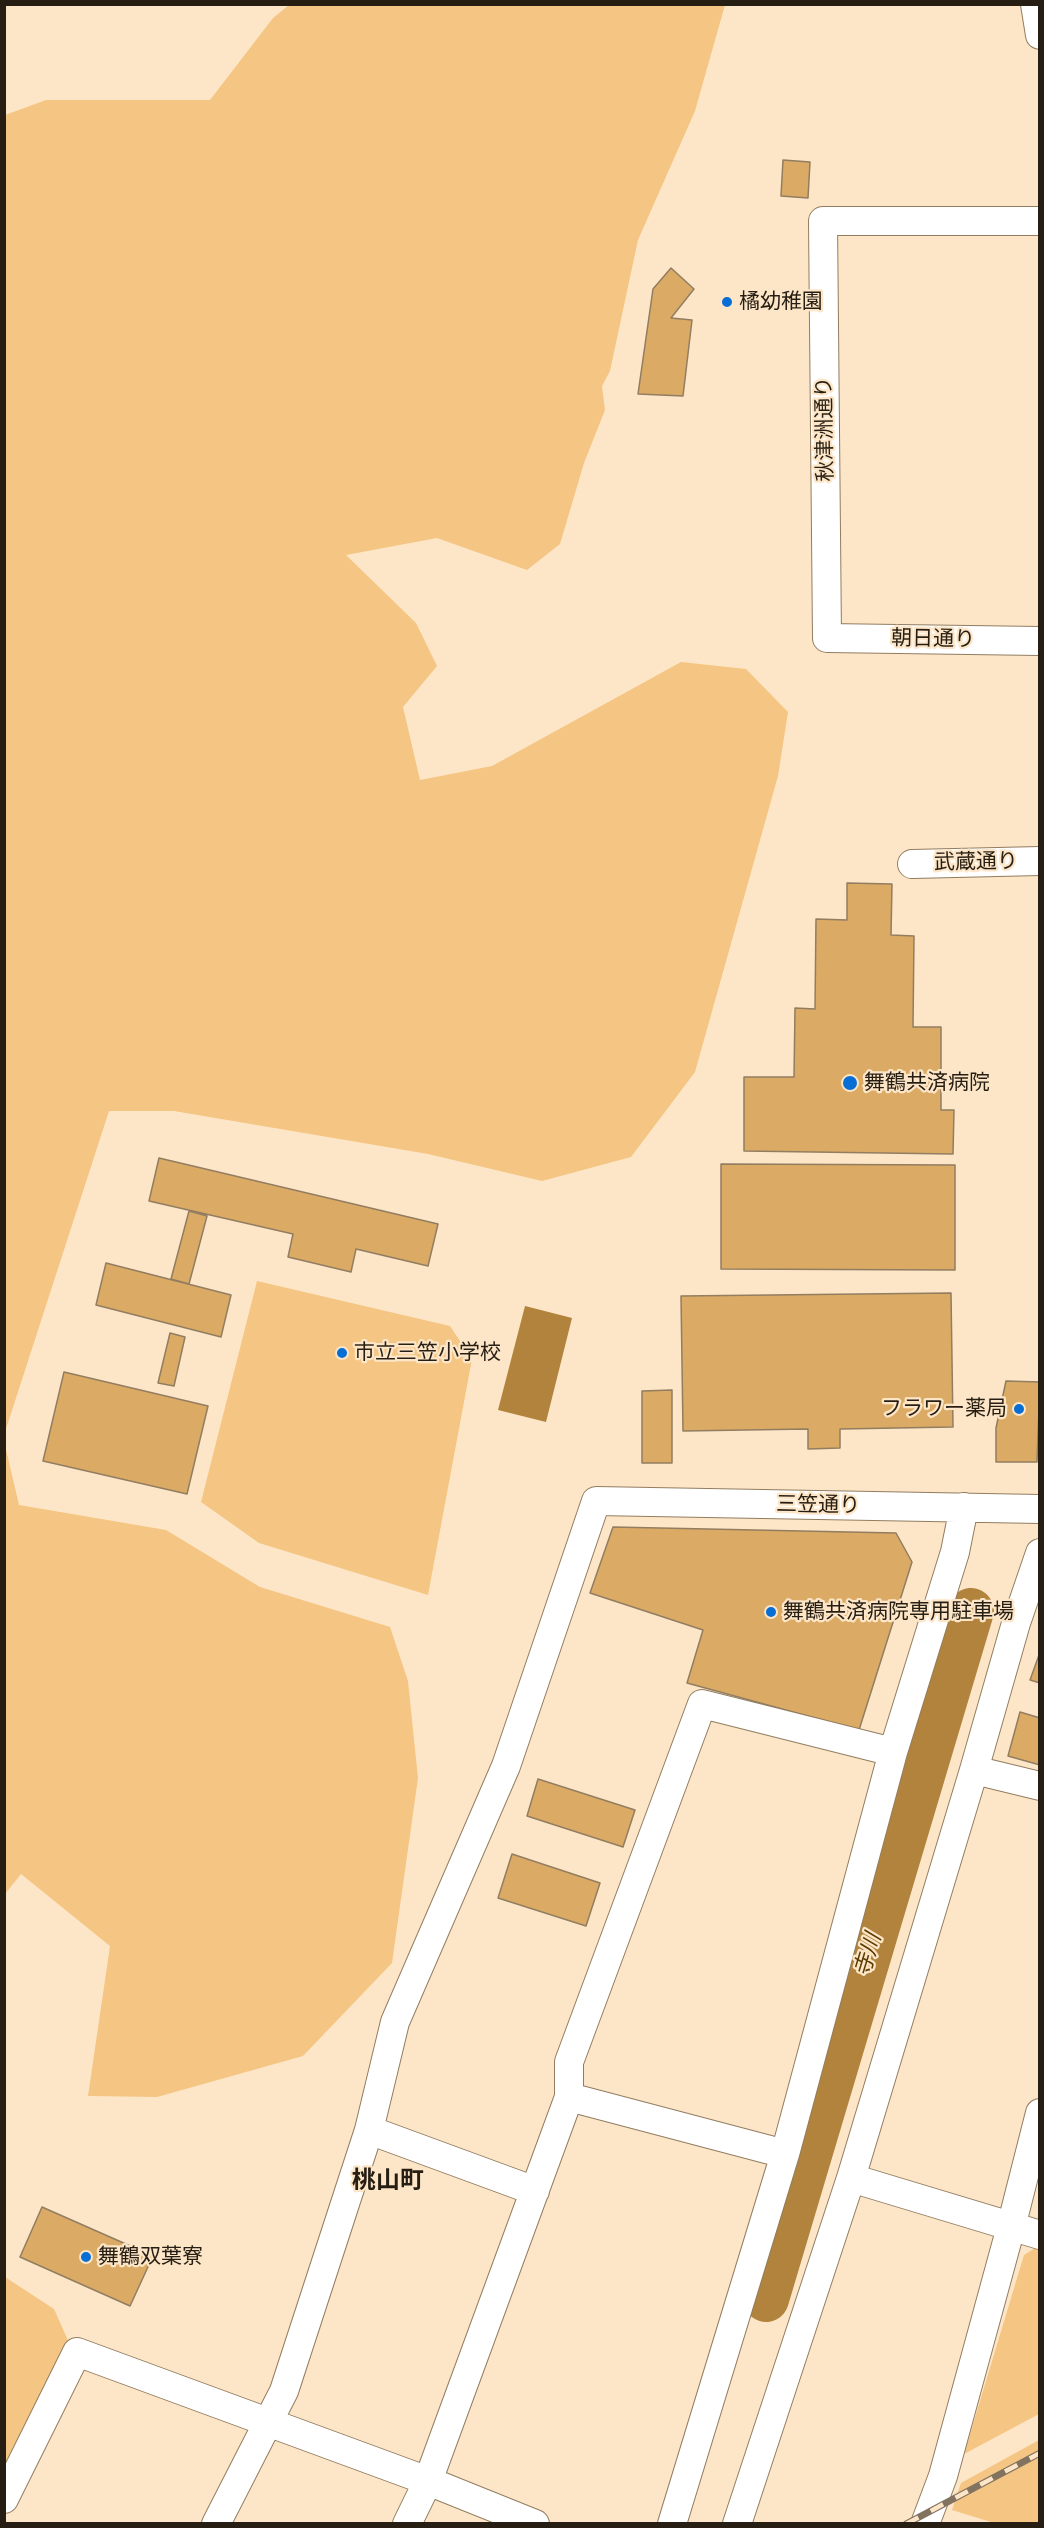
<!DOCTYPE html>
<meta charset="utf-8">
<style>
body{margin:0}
#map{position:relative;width:1044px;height:2528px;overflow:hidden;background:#fde6c7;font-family:Mulish,sans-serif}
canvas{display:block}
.frame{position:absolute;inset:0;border:6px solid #271e13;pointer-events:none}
</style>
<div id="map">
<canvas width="1044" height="2528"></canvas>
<div class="frame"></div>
</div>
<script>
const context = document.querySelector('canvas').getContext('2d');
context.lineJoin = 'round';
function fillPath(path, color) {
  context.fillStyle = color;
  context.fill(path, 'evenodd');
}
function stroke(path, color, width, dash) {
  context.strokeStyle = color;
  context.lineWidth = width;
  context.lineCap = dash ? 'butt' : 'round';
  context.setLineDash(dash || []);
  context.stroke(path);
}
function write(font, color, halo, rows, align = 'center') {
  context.font = font + ' Mulish,"Noto Sans JP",sans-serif';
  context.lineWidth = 4.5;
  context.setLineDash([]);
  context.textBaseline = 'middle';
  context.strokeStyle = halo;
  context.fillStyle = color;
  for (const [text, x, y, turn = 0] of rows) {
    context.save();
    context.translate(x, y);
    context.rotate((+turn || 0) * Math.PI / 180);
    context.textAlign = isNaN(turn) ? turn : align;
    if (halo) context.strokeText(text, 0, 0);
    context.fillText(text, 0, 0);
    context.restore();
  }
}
fillPath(new Path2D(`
 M289 5H725L695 111 638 240 610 371 602 386 605 410 584 463 560 544 527 570 437 538 346 555 416 623 437 666 403 707 420 780 492 766 681 662 746 669 788 712 778 776 695 1072 631 1157 542 1181 428 1154 174 1111H109L5 1432V115L46 100H210L273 18Z
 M257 1281 450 1326 472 1359 428 1595 259 1543 201 1502Z
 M5 1445 19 1505 166 1530 260 1587 390 1627 408 1681 418 1778 392 1963 303 2056 157 2097 88 2096 110 1946 21 1874 5 1894Z
 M1035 2248 1039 2249V2414L964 2454 1024 2255Z
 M5 2277 54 2309 70 2345 5 2478Z
 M1039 2440V2523H994L952 2510 961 2483Z`), '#f4c583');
fillPath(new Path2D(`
 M525 1306 572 1318 546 1422 498 1410Z`), '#b1833c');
stroke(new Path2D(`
 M766 2299 971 1611`), '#b1833c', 46);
const building = new Path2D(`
 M783 160 810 162 808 198 781 196Z
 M671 268 694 289 671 318 692 320 683 396 638 394 653 289Z
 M847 883 892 884 891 935 914 936 913 1027H941V1110H954L953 1154 744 1151V1077H794L795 1008 815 1009 816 919 847 920Z
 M159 1158 438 1224 428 1266 356 1249 351 1272 288 1257 293 1234 149 1201Z
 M721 1164 955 1165V1270L721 1269Z
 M189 1211 207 1216 189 1284 171 1279Z
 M106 1263 231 1295 221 1337 96 1305Z
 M951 1293 953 1427 840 1429V1448L808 1449V1429L683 1431 681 1296Z
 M170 1333 185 1337 174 1386 158 1383Z
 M64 1372 208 1406 187 1494 43 1461Z
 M1006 1381 1040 1382 1037 1462H996V1428Z
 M672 1390V1463H642V1391Z
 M613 1527 896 1533 912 1562 859 1730 687 1683 703 1630 590 1593Z
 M1039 1655H1040V1683L1030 1680Z
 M1020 1712 1040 1718V1765L1008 1756Z
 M538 1779 635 1810 623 1847 527 1816Z
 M512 1854 600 1883 586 1926 498 1898Z
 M42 2207 153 2256 130 2306 20 2257Z`);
fillPath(building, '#dbab65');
stroke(building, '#927d61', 1.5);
const minor = new Path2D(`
 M1035 4 1040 35
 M1040 221H823L827 638 1040 641
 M912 864 1040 861
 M974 1770 1040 1786
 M569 2097V2062L702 1704 893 1752
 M369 2130 535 2191
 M851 2178 1040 2235
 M4 2499 77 2352 428 2481 535 2524
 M216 2524 284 2391 369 2130 395 2022 506 1766 596 1501 1040 1509
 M407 2524 428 2481 569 2097 785 2154
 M672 2524 785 2154 893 1752 955 1552 964 1507
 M737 2524 851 2178 974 1770 1016 1623 1040 1553
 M925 2524 943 2476 1011 2227 1040 2113`);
stroke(minor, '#927d61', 30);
stroke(minor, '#fff', 28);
const rail = new Path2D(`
 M906 2524 1040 2453`);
stroke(rail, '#827360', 7);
stroke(rail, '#fde6c7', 4.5, [14]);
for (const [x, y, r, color] of [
 [727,302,6,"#076ed6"],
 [850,1083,8,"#076ed6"],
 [342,1353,6,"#076ed6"],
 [1019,1409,6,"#076ed6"],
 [771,1612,6,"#076ed6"],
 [86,2257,6,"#076ed6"]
]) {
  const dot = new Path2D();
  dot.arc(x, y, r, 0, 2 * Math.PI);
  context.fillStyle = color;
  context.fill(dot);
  stroke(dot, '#fde6c7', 2);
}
write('21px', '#271e13', '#fde6c7', [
 ["橘幼稚園",739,302],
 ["舞鶴共済病院",864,1083],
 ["市立三笠小学校",354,1353],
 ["フラワー薬局",1007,1409,"right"],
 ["舞鶴共済病院専用駐車場",783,1612],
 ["舞鶴双葉寮",98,2257]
], 'left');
write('21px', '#271e13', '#fde6c7', [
 ["秋津洲通り",825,429,-91],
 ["朝日通り",933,639,1],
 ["武蔵通り",976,862,-1],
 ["三笠通り",818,1505,1]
]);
write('italic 22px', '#5b3c00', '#fde6c7', [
 ["寺川",868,1955,-73]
]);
write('bold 24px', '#271e13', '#fde6c7', [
 ["桃山町",388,2181]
]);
</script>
